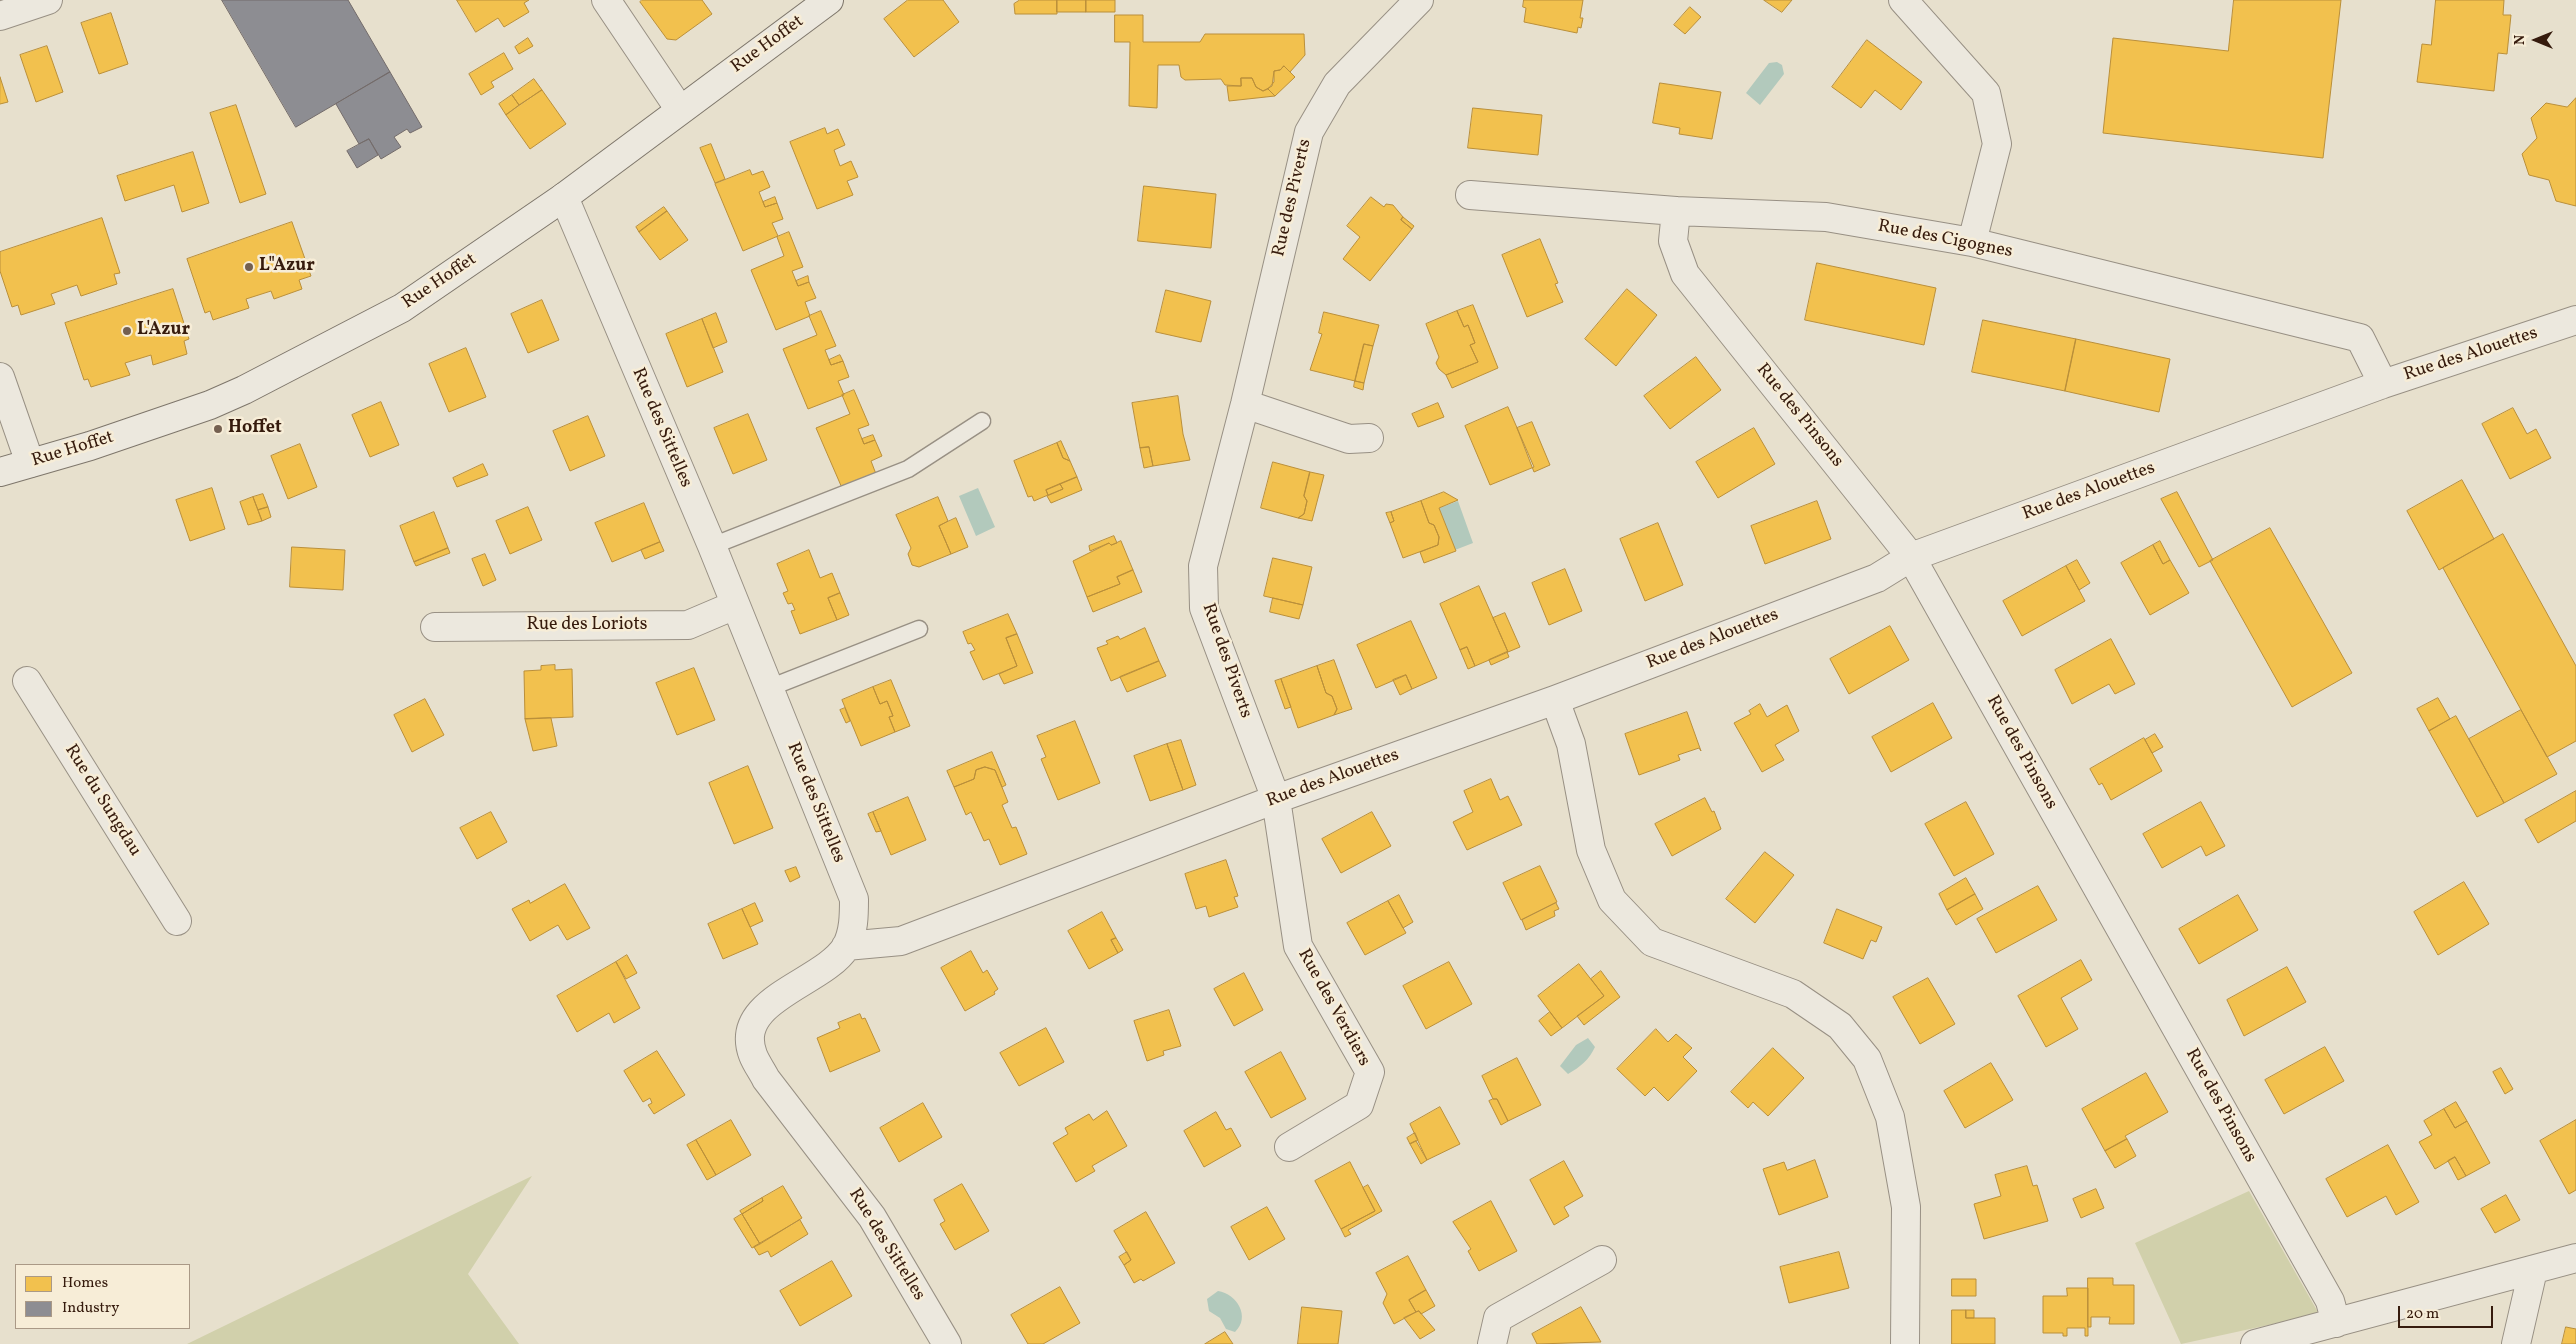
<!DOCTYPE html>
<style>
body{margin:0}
#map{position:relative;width:2576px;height:1344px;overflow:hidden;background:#e7e0cd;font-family:Vollkorn,serif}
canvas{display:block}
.legend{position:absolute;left:15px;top:1264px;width:175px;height:65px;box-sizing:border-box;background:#f7edd7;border:1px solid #aa9986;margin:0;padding:6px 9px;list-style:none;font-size:15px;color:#361b0d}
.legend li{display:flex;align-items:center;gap:10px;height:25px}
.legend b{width:25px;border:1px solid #aa9986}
.north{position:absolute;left:2511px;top:15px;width:50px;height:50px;-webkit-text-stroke:4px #f7edd7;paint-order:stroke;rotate:270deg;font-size:14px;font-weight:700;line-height:20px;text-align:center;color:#361b0d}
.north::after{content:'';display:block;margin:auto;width:18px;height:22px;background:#361b0d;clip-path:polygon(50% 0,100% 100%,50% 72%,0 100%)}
.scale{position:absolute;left:2398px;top:1306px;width:95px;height:22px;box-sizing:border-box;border:2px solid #361b0d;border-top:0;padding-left:6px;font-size:15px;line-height:18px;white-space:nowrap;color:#361b0d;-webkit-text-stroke:4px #f7edd7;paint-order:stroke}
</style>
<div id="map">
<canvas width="2576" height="1344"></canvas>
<ul class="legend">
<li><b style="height:14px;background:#f2c14e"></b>Homes</li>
<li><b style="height:14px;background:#8d8d92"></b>Industry</li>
</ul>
<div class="north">N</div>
<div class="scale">20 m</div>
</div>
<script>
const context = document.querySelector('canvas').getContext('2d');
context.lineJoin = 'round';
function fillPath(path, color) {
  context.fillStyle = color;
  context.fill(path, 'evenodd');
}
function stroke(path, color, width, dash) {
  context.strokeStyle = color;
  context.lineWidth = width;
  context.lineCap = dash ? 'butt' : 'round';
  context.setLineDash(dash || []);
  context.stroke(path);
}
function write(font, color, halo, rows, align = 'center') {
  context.font = font + ' Vollkorn,serif';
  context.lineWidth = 5;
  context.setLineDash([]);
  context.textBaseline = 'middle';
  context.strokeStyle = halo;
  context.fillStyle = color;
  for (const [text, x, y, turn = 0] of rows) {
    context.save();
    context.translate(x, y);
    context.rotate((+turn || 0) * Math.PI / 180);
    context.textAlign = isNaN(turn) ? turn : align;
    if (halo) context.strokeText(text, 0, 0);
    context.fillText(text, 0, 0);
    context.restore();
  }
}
fillPath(new Path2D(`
 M532 1176 468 1274 519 1344H187Z
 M2249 1191 2319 1314 2181 1344 2135 1243Z`), '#d1d0ab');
fillPath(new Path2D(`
 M1777 62 1782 65 1784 74 1760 105 1746 93 1769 63Z
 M978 488 995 527 976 536 959 496Z
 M1458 501 1473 543 1455 550 1439 508Z
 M1588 1038 1595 1047C1589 1060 1580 1067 1568 1074L1560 1066 1576 1045Z
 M1218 1291C1237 1294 1251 1317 1235 1332L1226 1329 1220 1318 1209 1311 1207 1299Z`), '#b2c9bc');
const homes = new Path2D(`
 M457 0H529L524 3 529 12 504 27 498 18 476 32Z
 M642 0H702L712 14 676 40 667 39 640 2Z
 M908 0H943L959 22 914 57 884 19Z
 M1020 0H1057V14H1015L1014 4Z
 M1057 0H1086V12H1057Z
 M1086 0H1115V12H1086Z
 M1524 0H1583L1580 18H1583L1581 28 1578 27 1577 33 1524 22 1526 8 1523 7Z
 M1764 0H1792L1782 12Z
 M2234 0H2341L2323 158 2103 133 2113 38 2228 51Z
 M2436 0H2504L2503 15H2511L2507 54 2498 53 2494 91 2417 82 2422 44 2431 45Z
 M1690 7 1701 17 1685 34 1674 25Z
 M111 13 128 64 99 74 81 23Z
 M1115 15H1143V42H1200L1205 34H1304L1305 55 1290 72 1284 66 1280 70 1274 71 1272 86 1263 91 1256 87 1252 78H1241V86L1225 85 1221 79 1185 80 1181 77 1179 65H1158L1157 108 1129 106 1130 42H1115Z
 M528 38 533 46 519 54 515 47Z
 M1867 40 1922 82 1901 110 1875 90 1861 108 1832 87Z
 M47 46 63 92 36 102 20 55Z
 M504 53 513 69 491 82 494 87 481 95 469 74Z
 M1284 66 1295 77 1275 96 1268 89 1274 82V71L1280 70Z
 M0 77 8 102 0 104Z
 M1241 78H1252L1256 87 1263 91 1268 89 1275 96 1229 101 1227 86H1241Z
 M534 79 542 90 519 105 512 95Z
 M1660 83 1721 92 1712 139 1679 134 1680 128 1653 123Z
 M542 90 566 124 530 149 506 115Z
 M512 95 519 105 506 115 499 104Z
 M2576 98V206L2556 201 2549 180 2529 175 2522 154 2537 138 2531 118 2546 103 2567 107Z
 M236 105 266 194 240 203 210 113Z
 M1473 108 1542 115 1538 155 1468 148Z
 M825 128 827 134 838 129 845 145 834 150 840 166 851 161 858 177 847 181 853 195 817 209 790 142Z
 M711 144 725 179 715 183 700 148Z
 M193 152 209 203 182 212 174 185 125 201 117 176Z
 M750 170 752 175 763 171 770 187 759 192 765 207 777 203 783 219 772 223 778 236 743 251 715 184Z
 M1144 186 1216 194 1211 248 1138 241Z
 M775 197 777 203 765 207 763 202Z
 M1371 197 1384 207 1386 204 1393 205 1403 217 1401 220 1412 229 1370 281 1343 259 1360 237 1347 226Z
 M664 207 667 211 639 232 636 227Z
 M667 211 688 240 660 260 639 232Z
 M1403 217 1414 226 1412 229 1401 220Z
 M102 218 120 273 114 274 117 284 81 296 77 285 51 294 55 304 21 315 18 305 12 307 0 271V252Z
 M292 222 311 276 299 280 302 289 274 299 271 291 246 299 249 308 213 320 210 311 205 313 187 259Z
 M789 232 803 267 792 271 798 286 809 282 816 298 805 302 810 316 776 330 751 270 784 256 777 237Z
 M1540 239 1558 283 1555 284 1563 302 1527 317 1502 255Z
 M1817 263 1936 288 1924 345 1805 320Z
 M808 276 809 282 798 286 796 281Z
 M173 289 189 339 184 341 187 354 153 365 151 355 125 363 130 375 91 387 88 379 84 380 65 323Z
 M1627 289 1657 315 1616 366 1585 339Z
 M1166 290 1211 301 1201 342 1156 332Z
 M542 300 559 340 528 353 511 314Z
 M1473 305 1498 368 1452 388 1446 375 1478 362 1470 345 1475 343 1468 325 1464 327 1457 311Z
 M821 311 836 346 825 350 831 365 843 361 849 377 838 381 844 395 808 409 783 349 817 335 809 316Z
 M1457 311 1464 327 1468 325 1475 343 1470 345 1478 362 1446 375 1439 369 1436 363 1439 357 1426 324Z
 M1324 312 1379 325 1373 346 1364 344 1355 381 1310 370 1322 334 1319 333Z
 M716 313 727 342 713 348 702 319Z
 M702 319 723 372 687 387 666 334Z
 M1983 320 2076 339 2065 391 1972 372Z
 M2076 339 2170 359 2159 412 2065 391Z
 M1364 344 1373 346 1364 383 1355 381Z
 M466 348 486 397 449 412 429 364Z
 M840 355 843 361 831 365 829 360Z
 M1696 357 1721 390 1670 429 1644 396Z
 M1355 381 1364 383 1363 390 1354 387Z
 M854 390 869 425 858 429 864 444 875 440 882 456 871 461 876 474 842 488 816 428 850 414 842 395Z
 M1178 396 1183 434 1190 460 1153 466 1149 447 1140 448 1132 403Z
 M381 402 399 445 370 457 352 415Z
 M1438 403 1444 417 1418 427 1412 414Z
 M1508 407 1534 467 1490 485 1465 426Z
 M2513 408 2527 434 2536 429 2551 458 2510 479 2482 424Z
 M748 414 767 460 733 474 714 428Z
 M588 416 605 456 570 471 553 431Z
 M1532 422 1550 465 1534 472 1517 428Z
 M1754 428 1775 464 1718 498 1696 462Z
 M873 435 875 440 864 444 862 439Z
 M1061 441 1070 461 1063 458 1057 443Z
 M1057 443 1063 458 1070 461 1077 477 1046 490 1048 495 1034 501 1032 496 1028 497 1014 461Z
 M300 444 317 487 288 499 271 456Z
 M1149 447 1153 466 1144 468 1140 448Z
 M1273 462 1310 472 1304 496 1307 501 1304 514 1298 518 1261 508Z
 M483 464 488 475 457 487 453 478Z
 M1310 472 1324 475 1312 521 1298 518 1304 514 1307 501 1304 496Z
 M1077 477 1082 490 1051 503 1047 496 1063 489 1060 484Z
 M2462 480 2494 539 2439 570 2407 511Z
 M1060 484 1063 489 1048 495 1046 490Z
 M212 488 225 529 190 541 176 500Z
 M1444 492 1458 500 1439 508 1456 551 1424 563 1420 552 1438 545 1439 537 1434 525 1429 523 1421 501Z
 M2177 492 2213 560 2199 567 2161 499Z
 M263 494 268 507 258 510 253 497Z
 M253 497 262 521 248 525 240 502Z
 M938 497 948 521 939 526 951 554 919 567 912 565 908 554 911 548 896 515Z
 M1421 501 1429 523 1434 525 1439 537 1438 545 1403 558 1390 523 1394 521 1391 512Z
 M1817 501 1831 539 1765 564 1751 526Z
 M644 503 660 542 612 562 595 523Z
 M268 507 271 517 262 521 258 510Z
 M528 507 542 540 510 554 496 521Z
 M434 512 448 548 414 562 400 526Z
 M1391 512 1394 521 1390 523 1386 513Z
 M956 518 968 547 951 554 939 526Z
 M1658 523 1683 585 1645 601 1620 539Z
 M2270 528 2352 673 2292 707 2210 561Z
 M2503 534 2576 666V741L2547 757 2443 568Z
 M1114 536 1117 543 1111 545 1109 543 1090 551 1089 546Z
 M1121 541 1133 570 1117 577 1120 584 1087 597 1073 561 1109 543 1111 545Z
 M2160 541 2170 560 2163 564 2153 545Z
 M660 542 664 551 645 559 641 550Z
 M2153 545 2163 564 2170 560 2189 593 2150 615 2121 563Z
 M292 547 345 550 343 590 290 587Z
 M448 548 450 553 416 566 414 562Z
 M809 550 820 578 832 573 840 593 828 598 837 620 800 634 791 611 795 610 792 603 788 604 783 593 788 591 777 564Z
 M485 554 496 580 483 586 472 559Z
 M1273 558 1312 567 1303 605 1264 596Z
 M2077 560 2090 583 2079 590 2066 566Z
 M2066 566 2085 601 2022 636 2003 601Z
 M1565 569 1582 611 1549 625 1532 583Z
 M1133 570 1142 592 1093 612 1087 597 1120 584 1117 577Z
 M1479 586 1508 652 1475 666 1467 647 1460 650 1440 604Z
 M840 593 849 615 837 620 828 598Z
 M1273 598 1303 605 1299 619 1270 612Z
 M1505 613 1520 647 1508 652 1493 618Z
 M1008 614 1017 634 1006 638 1017 666 983 680 970 652 975 650 971 643 968 644 963 632Z
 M1411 621 1437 678 1412 689 1406 675 1376 688 1357 645Z
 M1890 626 1909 660 1849 694 1830 659Z
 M1145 628 1159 661 1111 681 1097 648 1108 644 1106 641 1118 636 1120 639Z
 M1017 634 1033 673 1004 684 999 674 1017 666 1006 638Z
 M2111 639 2135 684 2115 694 2109 684 2072 704 2055 670Z
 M1467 647 1475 666 1468 669 1460 650Z
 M1507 652 1509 657 1491 665 1489 660Z
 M1334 660 1352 709 1334 715 1337 709 1332 696 1326 693 1317 666Z
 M1159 661 1166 676 1127 692 1120 677Z
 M555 665V670L572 669 573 717 525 719 524 671 541 670V666Z
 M1317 666 1326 693 1332 696 1337 709 1334 715 1298 728 1281 679Z
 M694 668 715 720 677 735 656 683Z
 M1406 675 1412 689 1400 695 1393 680Z
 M1281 679 1291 707 1285 709 1275 681Z
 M891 680 910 726 895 732 889 717 893 716 887 701 880 704 873 687Z
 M873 687 880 704 887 701 893 716 889 717 895 732 861 746 842 700Z
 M2438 698 2450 719 2429 731 2417 709Z
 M425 699 444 735 412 752 394 715Z
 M1933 703 1952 738 1891 772 1872 737Z
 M1760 704 1767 717 1787 705 1799 731 1775 745 1784 760 1762 772 1734 723 1751 714 1749 711Z
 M845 708 850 721 846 723 840 710Z
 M2521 710 2557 774 2504 803 2469 739Z
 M1687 712 1701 751 1699 748 1678 755 1680 760 1639 775 1625 734Z
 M2456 716 2504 803 2477 817 2429 731Z
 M551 718 557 746 533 751 525 719Z
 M1075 721 1100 783 1058 800 1041 759 1046 757 1037 736Z
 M2155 734 2163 747 2152 753 2145 740Z
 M2144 738 2162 771 2111 800 2102 783 2099 785 2090 769Z
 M1181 740 1196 785 1183 790 1167 744Z
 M1167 744 1183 790 1150 801 1134 756Z
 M992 752 1006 785 1002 787 995 770 985 767 976 770 974 779 954 787 947 771Z
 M748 766 773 828 734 844 709 783Z
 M985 767 995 770 1008 802 1002 805 1012 828 1016 827 1027 854 1000 865 989 839 984 841 971 812 966 815 954 787 974 779 976 770Z
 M1491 779 1500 800 1508 796 1522 825 1467 850 1453 822 1473 812 1464 791Z
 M2576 791V821L2538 843 2525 820Z
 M908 797 926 840 891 855 873 812Z
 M1705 798 1712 812 1714 811 1721 829 1672 856 1655 824Z
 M1966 802 1994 854 1954 876 1925 824Z
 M2201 802 2225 846 2206 856 2201 846 2162 868 2143 834Z
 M491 812 507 842 477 859 460 828Z
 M873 812 881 831 876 832 868 814Z
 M1372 812 1391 846 1341 873 1322 839Z
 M1765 852 1794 875 1755 923 1726 899Z
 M1226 860 1238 896 1234 897 1238 907 1209 917 1206 906 1196 909 1185 874Z
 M1540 866 1557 902 1521 920 1503 883Z
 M796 867 800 877 790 882 785 871Z
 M1966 878 1975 894 1947 910 1939 894Z
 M2464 882 2489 924 2438 955 2414 912Z
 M565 884 590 928 567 940 558 925 530 941 512 909 529 900 530 903Z
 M2038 886 2057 920 1996 953 1977 919Z
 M1975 894 1983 909 1956 925 1947 910Z
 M1399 895 1413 922 1403 928 1388 901Z
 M2238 895 2258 930 2199 964 2179 929Z
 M1388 901 1406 933 1365 955 1347 923Z
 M755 903 763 921 750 927 742 909Z
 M1556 903 1559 909 1554 911 1555 916 1526 930 1522 920Z
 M742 909 758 944 723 959 708 924Z
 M1837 909 1882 927 1876 942 1871 940 1863 959 1824 943Z
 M1102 912 1116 938 1111 940 1118 953 1089 969 1068 931Z
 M1116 938 1123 950 1118 953 1111 940Z
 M971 951 983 973 987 970 998 989 994 992 995 994 965 1011 941 968Z
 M627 955 637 973 626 979 616 962Z
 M2081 960 2092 980 2061 998 2078 1029 2046 1047 2018 996Z
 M616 962 640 1008 614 1023 609 1013 577 1032 557 996Z
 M1449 962 1472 1004 1426 1029 1403 986Z
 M1579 964 1604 996 1562 1028 1538 996Z
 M2287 967 2306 1002 2244 1036 2227 1000Z
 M1601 971 1620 997 1584 1025 1577 1016 1604 996 1591 979Z
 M1244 973 1263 1010 1234 1026 1214 989Z
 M1928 978 1955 1024 1920 1044 1893 997Z
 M1169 1010 1181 1046 1163 1051 1164 1055 1147 1061 1134 1021Z
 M1550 1012 1562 1028 1551 1036 1539 1021Z
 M860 1014 862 1019 865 1018 880 1051 830 1072 817 1038 840 1028 838 1023Z
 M1046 1028 1064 1062 1019 1086 1000 1053Z
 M1656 1029 1668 1042 1676 1034 1692 1048 1683 1057 1697 1071 1668 1101 1654 1087 1645 1096 1617 1069Z
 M2325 1047 2344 1081 2284 1114 2265 1080Z
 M1773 1048 1804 1078 1768 1116 1753 1102 1748 1108 1731 1092Z
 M657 1051 685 1095 654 1114 648 1105 652 1103 650 1098 643 1102 624 1071Z
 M1281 1052 1306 1099 1271 1118 1245 1072Z
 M1517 1058 1541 1105 1508 1121 1497 1099H1493L1482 1076Z
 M1991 1063 2013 1100 1965 1128 1944 1091Z
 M2501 1068 2513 1089 2505 1094 2493 1072Z
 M2146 1073 2168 1112 2125 1136 2127 1139 2105 1151 2082 1109Z
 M1493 1099H1497L1508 1121 1501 1125 1489 1101Z
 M2456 1102 2467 1121 2455 1128 2444 1109Z
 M923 1103 942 1137 899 1162 880 1128Z
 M1440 1107 1460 1144 1427 1160 1410 1124Z
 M2444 1109 2455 1128 2467 1121 2490 1163 2466 1176 2455 1157 2435 1169 2419 1142 2432 1135 2424 1121Z
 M1107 1111 1127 1146 1092 1166 1095 1171 1076 1182 1053 1143 1068 1134 1065 1128 1089 1114 1093 1120Z
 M1216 1112 1226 1130 1231 1128 1241 1146 1204 1167 1184 1131Z
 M731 1120 751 1155 716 1175 696 1140Z
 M2576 1120V1190L2569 1194 2540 1141Z
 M1415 1133 1418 1140 1410 1144 1407 1138Z
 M2127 1139 2136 1156 2115 1168 2105 1151Z
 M696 1140 716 1175 707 1180 687 1145Z
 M1416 1141 1427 1160 1421 1164 1410 1144Z
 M2388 1145 2419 1202 2396 1215 2386 1196 2347 1217 2326 1179Z
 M2455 1157 2466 1176 2458 1180 2448 1161Z
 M1815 1160 1828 1197 1779 1215 1763 1169 1784 1162 1787 1170Z
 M1564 1161 1583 1196 1564 1207 1569 1216 1554 1225 1530 1180Z
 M1350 1162 1375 1211 1341 1229 1315 1181Z
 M2027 1166 2033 1186 2037 1185 2048 1221 1984 1239 1974 1204 2001 1196 1995 1175Z
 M962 1184 989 1231 955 1250 940 1224 945 1221 934 1200Z
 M1368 1185 1382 1211 1348 1230 1351 1234 1345 1237 1341 1229 1375 1211 1363 1188Z
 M783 1186 802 1218 760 1244 742 1214 763 1201 762 1198Z
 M2096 1189 2104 1208 2081 1218 2073 1199Z
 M2506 1195 2520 1220 2495 1233 2481 1209Z
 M762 1198 763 1201 742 1214 740 1211Z
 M1491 1201 1517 1251 1479 1271 1468 1251 1471 1249 1453 1222Z
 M1267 1207 1285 1239 1249 1260 1231 1227Z
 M1146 1212 1175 1263 1143 1281 1141 1279 1134 1283 1124 1265 1131 1260 1114 1231Z
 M742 1214 760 1244 752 1248 734 1219Z
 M800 1220 808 1234 771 1257 768 1251 759 1255 754 1247Z
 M1127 1252 1131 1260 1124 1265 1119 1257Z
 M1839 1252 1849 1288 1789 1303 1780 1267Z
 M1408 1256 1426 1290 1409 1300 1416 1312 1394 1324 1383 1303 1387 1294 1376 1273Z
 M832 1261 852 1296 800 1326 780 1291Z
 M2088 1278H2113V1285H2134V1324H2109L2110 1317H2091V1327H2088Z
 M1952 1279H1976V1296H1952Z
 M1060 1287 1080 1323 1043 1344H1028L1011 1315Z
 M2067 1288H2088V1336H2085V1328H2067V1336H2063V1333H2043V1296H2067Z
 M1426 1290 1435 1306 1421 1314 1419 1311 1416 1312 1409 1300Z
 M1302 1307 1342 1311 1338 1344H1298Z
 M1581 1307 1601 1342 1537 1344 1532 1334Z
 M1952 1310H1966V1318H1995V1344H1952Z
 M1966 1310H1974V1318H1966Z
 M1419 1311 1435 1330 1420 1339 1404 1318Z
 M2566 1327 2576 1329V1344H2562Z
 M1225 1332 1233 1344H1205Z`);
fillPath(homes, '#f2c14e');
stroke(homes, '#ba8f3a', 1);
const industry = new Path2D(`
 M222 0H348L390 72 296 127Z
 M390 72 422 127 410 133 407 129 394 137 401 147 381 159 369 139 359 144 336 104Z
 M369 139 378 155 357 168 347 151Z`);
fillPath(industry, '#8d8d92');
stroke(industry, '#736b6a', 1);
const service = new Path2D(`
 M712 546 908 469 982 421
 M769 688 919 629`);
const minor = new Path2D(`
 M606 0 680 110
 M1903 0 1986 93 1997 144 1972 242
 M0 16 48 0
 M1470 195 1676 211 1826 217 1972 242 2360 338 2383 384
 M564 197 712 546 854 899C854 915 854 932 846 947 823 984 732 999 753 1055 756 1063 762 1071 766 1079L872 1217 947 1344
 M1676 211 1673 241 1685 274 1911 557 2330 1301 2336 1323
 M0 377 30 463
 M1245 404 1349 439 1369 438
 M435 627 688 625 735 605
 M27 681 177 921
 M1555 700 1571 744 1591 850 1612 900 1652 942 1793 994 1840 1026 1867 1059 1890 1117 1906 1207 1905 1344
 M846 946 901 941 1276 799 1555 700 1877 578 1911 557 2383 384 2576 320
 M1289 1147 1359 1105 1370 1072 1298 946 1276 799 1204 608 1203 566 1245 404 1309 132 1337 84 1419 0
 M1492 1344 1498 1318 1602 1260
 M2255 1344 2576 1258
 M2516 1344 2533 1270`);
const secondary = new Path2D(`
 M0 472 90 446 210 405 244 390 402 308 564 197 829 0`);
stroke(service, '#989084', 19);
stroke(minor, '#989084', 30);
stroke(secondary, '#7e766b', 30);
stroke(service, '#ece8de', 16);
stroke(minor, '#ece8de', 28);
stroke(secondary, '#ece8de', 28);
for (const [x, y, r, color] of [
 [249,267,5,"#746050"],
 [127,331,5,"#746050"],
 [218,429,5,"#746050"]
]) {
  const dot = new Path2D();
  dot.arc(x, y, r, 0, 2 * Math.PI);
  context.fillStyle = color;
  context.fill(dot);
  stroke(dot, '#f7edd7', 2);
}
write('18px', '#361b0d', '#f7edd7', [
 ["Rue Hoffet",768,45,-36],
 ["Rue des Piverts",1293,198,-77],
 ["Rue des Cigognes",1945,240,11],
 ["Rue Hoffet",440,282,-34],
 ["Rue des Alouettes",2471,355,-18],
 ["Rue des Pinsons",1799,416,51],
 ["Rue des Sittelles",661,428,67],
 ["Rue Hoffet",73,450,-17],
 ["Rue des Alouettes",2089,492,-20],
 ["Rue des Loriots",587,626],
 ["Rue des Alouettes",1713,640,-21],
 ["Rue des Piverts",1226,661,71],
 ["Rue des Pinsons",2021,753,61],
 ["Rue des Alouettes",1333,779,-20],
 ["Rue du Sungdau",102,801,58],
 ["Rue des Sittelles",815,803,68],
 ["Rue des Verdiers",1333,1008,61],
 ["Rue des Pinsons",2220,1106,61],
 ["Rue des Sittelles",886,1245,58]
]);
write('bold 18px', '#361b0d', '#f7edd7', [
 ["L\"Azur",259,267],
 ["L'Azur",137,331],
 ["Hoffet",228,429]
], 'left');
</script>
